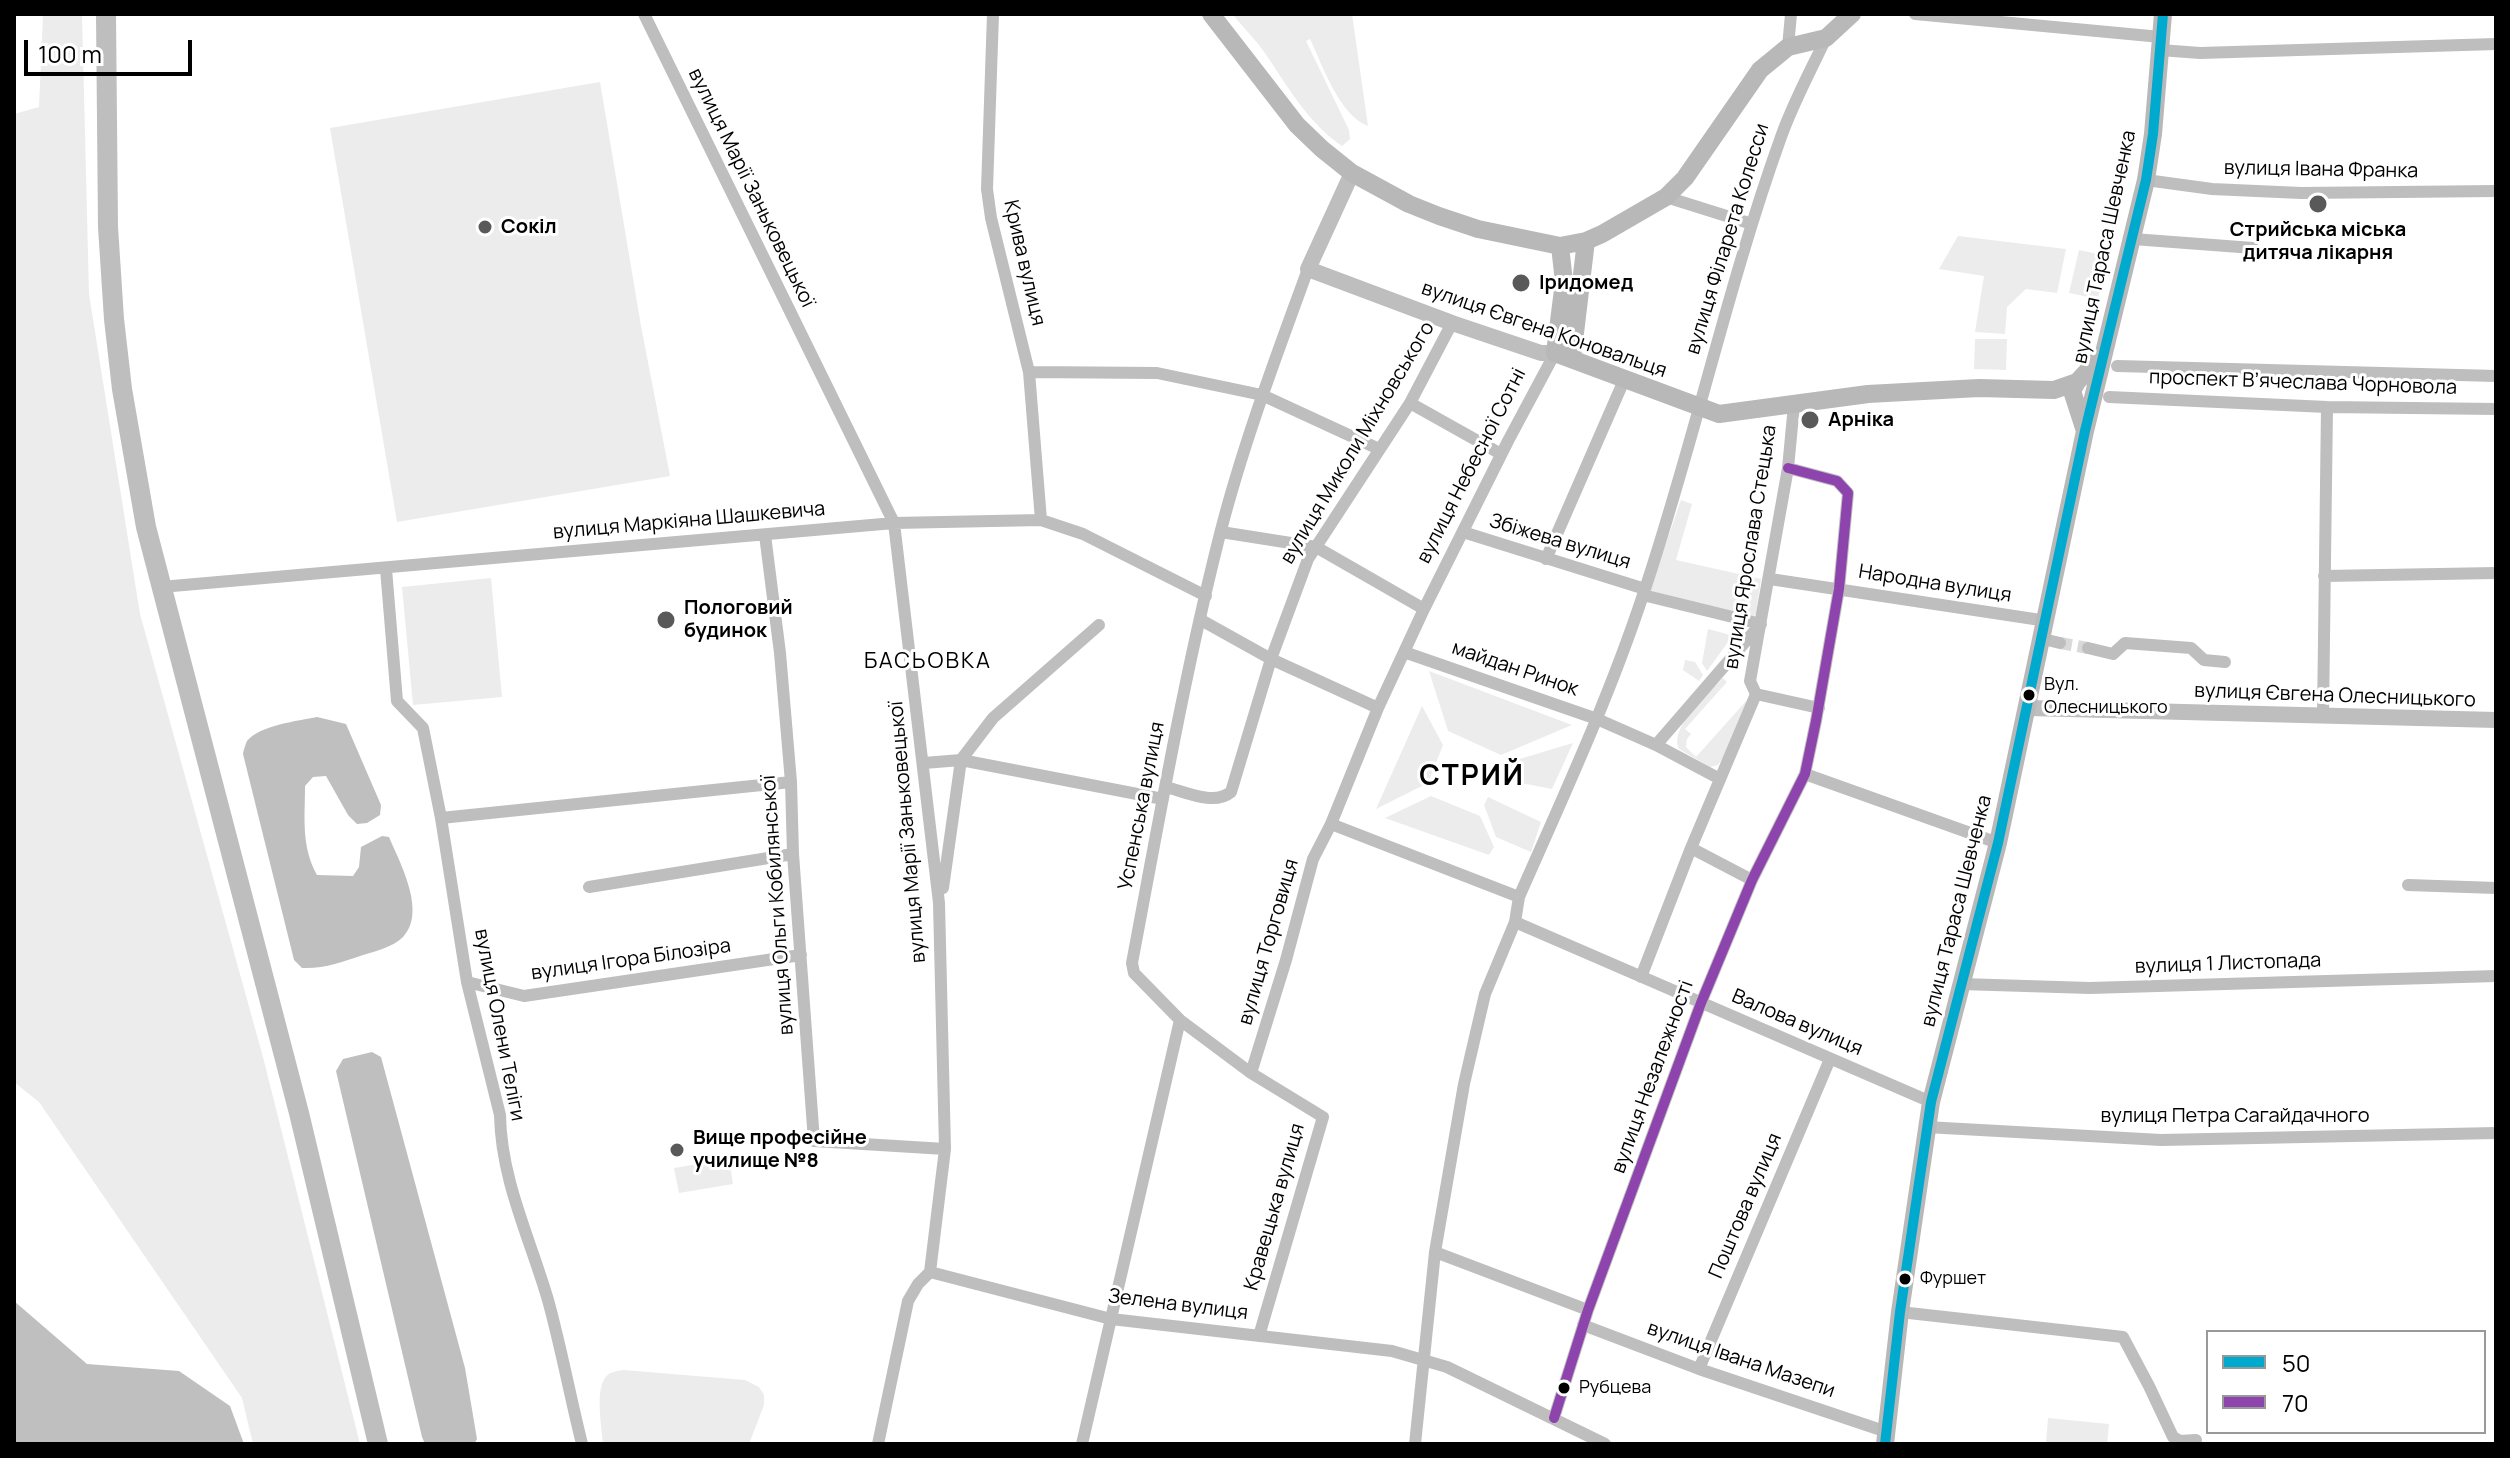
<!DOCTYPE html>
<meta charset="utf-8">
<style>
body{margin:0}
#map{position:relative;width:2510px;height:1458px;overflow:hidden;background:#fff;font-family:Manrope,sans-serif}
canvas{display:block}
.frame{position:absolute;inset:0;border:16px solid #000;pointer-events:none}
.legend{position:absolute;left:2206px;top:1330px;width:280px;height:104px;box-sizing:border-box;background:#fff;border:2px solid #999;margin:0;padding:10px 14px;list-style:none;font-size:24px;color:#000}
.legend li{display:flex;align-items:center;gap:16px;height:40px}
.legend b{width:40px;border:2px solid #999}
.scale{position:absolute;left:24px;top:40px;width:168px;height:36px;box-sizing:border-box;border:4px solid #000;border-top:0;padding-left:10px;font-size:24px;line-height:28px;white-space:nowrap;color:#000;-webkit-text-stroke:6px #fff;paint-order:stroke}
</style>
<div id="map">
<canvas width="2510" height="1458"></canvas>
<div class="frame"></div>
<ul class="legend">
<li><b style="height:10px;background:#00a9ce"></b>50</li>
<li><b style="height:10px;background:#8e44ad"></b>70</li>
</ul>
<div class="scale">100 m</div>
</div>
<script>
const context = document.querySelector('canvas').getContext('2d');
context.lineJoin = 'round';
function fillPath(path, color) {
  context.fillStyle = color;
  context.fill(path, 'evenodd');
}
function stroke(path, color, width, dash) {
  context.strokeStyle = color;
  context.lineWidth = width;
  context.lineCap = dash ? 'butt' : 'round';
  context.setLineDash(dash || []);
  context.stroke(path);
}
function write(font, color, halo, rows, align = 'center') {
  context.font = font + ' Manrope,sans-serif';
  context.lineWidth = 6;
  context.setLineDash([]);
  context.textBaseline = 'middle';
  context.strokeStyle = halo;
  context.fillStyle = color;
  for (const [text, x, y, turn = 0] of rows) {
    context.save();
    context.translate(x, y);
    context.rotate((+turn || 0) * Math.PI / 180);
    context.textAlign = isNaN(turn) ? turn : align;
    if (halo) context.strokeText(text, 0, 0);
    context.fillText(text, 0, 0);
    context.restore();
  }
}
fillPath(new Path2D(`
 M43 14H82L89 294 140 614 263 1057 360 1444H253L242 1398 39 1102 14 1082V114L39 107Z
 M1232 14H1352L1368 126C1339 115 1323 66 1310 39L1306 41 1349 130 1350 139 1342 146C1308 123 1288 87 1265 53 1255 39 1243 27 1232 14Z
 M600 82 641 326 670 476 397 522 330 128Z
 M1958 236 2066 249 2057 293 2026 289 2007 307 2005 334 1975 332 1984 276 1939 269Z
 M2079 250 2107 256 2098 299 2069 293Z
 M1975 339H2007L2006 370 1974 369Z
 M1681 500 1692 504 1676 560 1761 579 1756 614 1753 617 1651 591 1650 589Z
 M491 578 502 697 413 705 402 587Z
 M1708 629 1727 634 1731 638 1707 671 1702 663Z
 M1685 660 1695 662 1703 675 1699 681 1683 670Z
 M1429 671 1572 725 1501 755 1448 731Z
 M1723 678 1727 682 1685 729 1691 734 1687 739 1686 747 1696 757 1747 700 1723 758 1718 765 1710 767 1679 749C1669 727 1708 694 1723 678Z
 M1422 706 1443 745 1428 783 1376 809Z
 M1573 743 1552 789 1495 778 1503 764Z
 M1431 796 1480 816 1494 847 1489 855 1385 818Z
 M1488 797 1541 822 1531 852 1496 837 1484 805Z
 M729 1159 733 1184 679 1193 674 1168Z
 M623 1370 745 1380 759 1387 764 1395V1405L749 1444H603C602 1428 595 1392 605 1378 609 1372 616 1371 623 1370Z
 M2048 1418 2109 1424 2107 1444H2046Z`), '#ececec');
fillPath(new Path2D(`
 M317 717 346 724 381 805 380 815 367 823 357 824 348 815 326 776 313 777 305 786C305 818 301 846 317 875L353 876 359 867 361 847 382 836 389 837C400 863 427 912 403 937 393 947 376 951 363 955 342 962 324 969 302 968L294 960 243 754C243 752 246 743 247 741 260 725 298 721 317 717Z
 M372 1052 381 1057 465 1368 477 1439 474 1444H425L422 1437 336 1071 343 1059Z
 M14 1301 87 1364 179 1371 230 1406 244 1444H14Z`), '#bfbfbf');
stroke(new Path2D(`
 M2060 643 2088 648`), '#d9d9d9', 12, [12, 6]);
stroke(new Path2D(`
 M644 14 894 523 939 903 945 1149 930 1272
 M993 14 987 189 991 218 1029 372 1041 520
 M1915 14 2161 37
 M1788 47 1791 14
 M2160 50 2200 53 2496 44
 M2146 180 2212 189 2301 193 2496 191
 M1666 197 1752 224
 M2133 239 2253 248
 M2117 366 2496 376
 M1029 372 1157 373 1262 395 1379 449
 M2109 397 2327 407 2496 409
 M1410 403 1501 454
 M1221 532 1316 547 1424 609
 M1463 532 1645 589
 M765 535 780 653 791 782 793 854 814 1141 945 1149
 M1546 559 1625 378
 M386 569 397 701 423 728 441 818 467 982 500 1115C501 1180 530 1238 548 1300 561 1347 570 1396 582 1444
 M2324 576 2496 573
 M1770 579 2047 621
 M161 587 894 523 1041 520 1083 534 1206 596
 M1643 595 1761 624
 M1201 620 1271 659 1378 708
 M2043 639 2060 643
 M2088 648 2113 654 2125 643 2191 648 2204 660 2225 662
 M1404 652 1597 719 1656 745 1720 779
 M1756 694 1750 681 1788 468 1794 405
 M1756 694 1819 708
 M2323 716 2327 407
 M1656 745 1759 626
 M924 763 961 760 1163 799
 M1805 774 1998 843
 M1166 787C1186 792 1214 806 1231 792L1271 659 1308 559 1410 403 1452 323
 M441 818 791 782
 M1331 824 1519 897
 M1691 848 1752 880
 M2408 885 2496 888
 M589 887 793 854
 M943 888 961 760 993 718 1099 625
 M1515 922 1931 1102
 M1641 977 1691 848 1756 694
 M467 982 524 996 801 955
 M1961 984 2090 988 2496 976
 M1180 1020 1251 1073 1323 1117 1259 1336
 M1251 1073 1286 960 1313 859 1331 824 1378 708 1424 609 1508 441 1555 353
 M1926 1127 2161 1140 2496 1133
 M1435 1252 1588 1310
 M930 1272 1111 1319 1392 1351 1447 1367 1605 1444
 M1900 1312 2123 1337 2149 1386 2173 1437 2180 1441 2196 1440
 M1583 1325 1699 1369 1887 1432
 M1699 1369 1830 1059
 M1554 1418 1588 1310 1701 1003 1752 880 1805 774 1816 721 1839 589 1848 493 1837 481 1788 468
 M878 1444 908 1301 918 1284 930 1272
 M1082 1444 1180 1020 1134 973 1132 963C1159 820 1184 676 1220 534 1243 444 1276 357 1308 269
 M1415 1444 1435 1252 1464 1084 1485 994 1515 922 1519 897C1563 797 1609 698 1643 595 1694 444 1727 287 1781 137 1793 103 1811 70 1826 38`), '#bebebe', 12);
stroke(new Path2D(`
 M1352 173 1308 269 1452 323 1541 353H1555
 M2028 708 2496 720`), '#bebebe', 16);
stroke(new Path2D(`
 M1211 14 1297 125 1322 149 1352 173 1409 204 1439 216 1478 229 1560 246 1586 241 1602 234 1666 197 1685 178 1760 70 1788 47 1826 38 1852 14
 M1560 246 1564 282 1555 353 1719 414 1868 394 1979 388 2054 390 2077 382 2103 354
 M1572 358 1586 241
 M2077 382 2073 389V394L2085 431
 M1885 1444 1900 1312 1931 1102 1998 843 2085 431 2146 180 2153 134 2163 14`), '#b8b8b8', 18);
stroke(new Path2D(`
 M106 14 108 227 114 319 122 389 146 527 299 1113 378 1444`), '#bebebe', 20);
stroke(new Path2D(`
 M1885 1444 1900 1312 1931 1102 1998 843 2085 431 2146 180 2153 134 2163 14`), '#00a9ce', 10);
stroke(new Path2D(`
 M1554 1418 1588 1310 1701 1003 1752 880 1805 774 1816 721 1839 589 1848 493 1837 481 1788 468`), '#8e44ad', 10);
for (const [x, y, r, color] of [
 [2318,204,10,"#595959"],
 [485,227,8,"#595959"],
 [1521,283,10,"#595959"],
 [1810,420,10,"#595959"],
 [666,620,10,"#595959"],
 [2029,695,7,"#000"],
 [677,1150,8,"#595959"],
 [1905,1279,7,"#000"],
 [1564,1388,7,"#000"]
]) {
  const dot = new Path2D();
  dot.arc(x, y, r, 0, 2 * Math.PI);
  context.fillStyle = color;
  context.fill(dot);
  stroke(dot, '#fff', 3);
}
write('18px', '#000', '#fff', [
 ["Вул.",2044,685],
 ["Олесницького",2044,708],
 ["Фуршет",1920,1279],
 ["Рубцева",1579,1388]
], 'left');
write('20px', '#000', '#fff', [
 ["вулиця Івана Франка",2321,170,1],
 ["вулиця Марії Заньковецької",751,188,64],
 ["вулиця Філарета Колесси",1728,239,-73],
 ["вулиця Тараса Шевченка",2105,247,-78],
 ["Крива вулиця",1024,263,77],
 ["вулиця Євгена Коновальця",1544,330,19],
 ["проспект Вʼячеслава Чорновола",2303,383,2],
 ["вулиця Миколи Міхновського",1358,443,-59],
 ["вулиця Небесної Сотні",1472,466,-63],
 ["вулиця Маркіяна Шашкевича",689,521,-5],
 ["Збіжева вулиця",1560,542,17],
 ["вулиця Ярослава Стецька",1751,547,-81],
 ["Народна вулиця",1935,584,9],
 ["майдан Ринок",1515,669,19],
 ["вулиця Євгена Олесницького",2335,696,2],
 ["Успенська вулиця",1142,806,-79],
 ["вулиця Марії Заньковецької",908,832,-95],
 ["вулиця Ольги Кобилянської",778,905,-94],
 ["вулиця Тараса Шевченка",1957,911,-76],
 ["вулиця Торговиця",1269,942,-74],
 ["вулиця Ігора Білозіра",631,960,-8],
 ["вулиця 1 Листопада",2228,964,-2],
 ["Валова вулиця",1797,1023,23],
 ["вулиця Олени Теліги",499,1025,79],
 ["вулиця Незалежності",1653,1077,-70],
 ["вулиця Петра Сагайдачного",2235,1116],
 ["Поштова вулиця",1746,1206,-67],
 ["Кравецька вулиця",1275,1207,-74],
 ["Зелена вулиця",1178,1305,7],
 ["вулиця Івана Мазепи",1741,1360,19]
]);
write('bold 20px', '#000', '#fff', [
 ["Сокіл",501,227],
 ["Стрийська міська",2318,230,"center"],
 ["дитяча лікарня",2318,253,"center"],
 ["Іридомед",1539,283],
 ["Арніка",1828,420],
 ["Пологовий",684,608],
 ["будинок",684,631],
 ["Вище професійне",693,1138],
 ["училище №8",693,1161]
], 'left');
context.letterSpacing = '2px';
write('22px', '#000', '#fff', [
 ["БАСЬОВКА",928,662]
]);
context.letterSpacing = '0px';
context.letterSpacing = '2px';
write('bold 28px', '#000', '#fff', [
 ["СТРИЙ",1472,777]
]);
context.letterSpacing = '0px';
</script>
